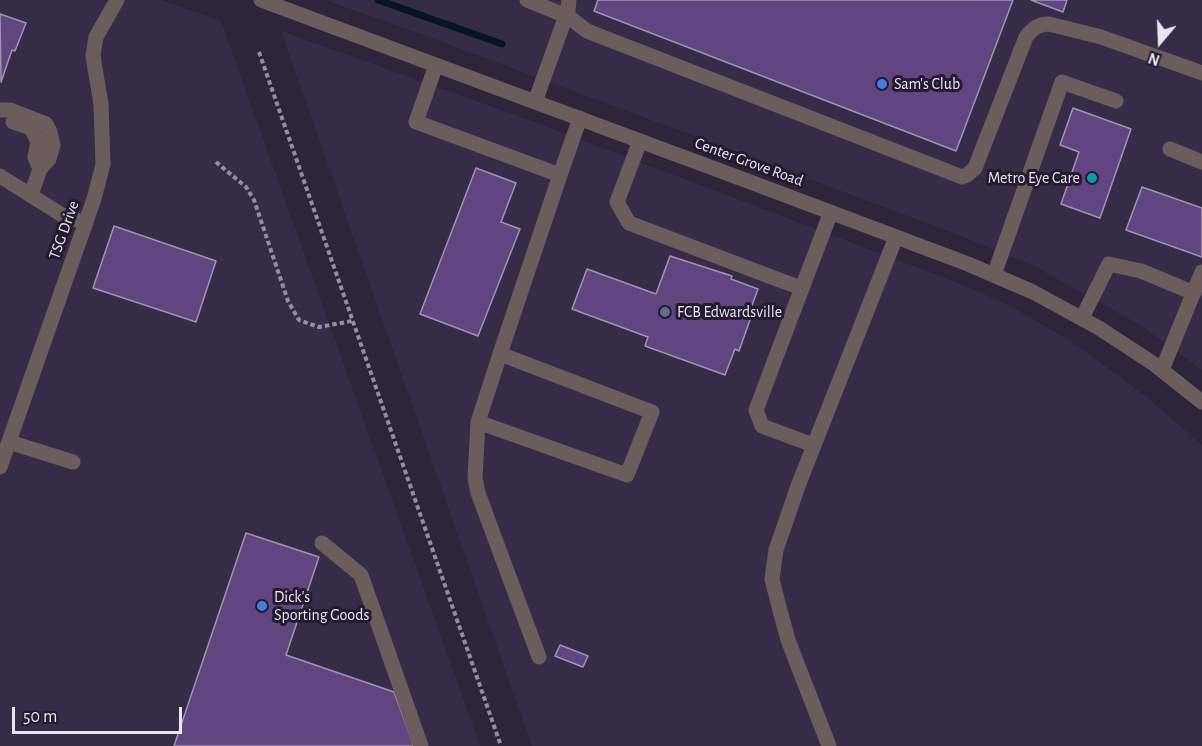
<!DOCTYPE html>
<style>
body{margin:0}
#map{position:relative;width:1202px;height:746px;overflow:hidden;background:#2e253a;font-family:"Alegreya Sans",sans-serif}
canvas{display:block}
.north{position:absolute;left:1130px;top:12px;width:60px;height:60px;-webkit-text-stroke:4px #241b2f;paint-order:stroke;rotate:199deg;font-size:16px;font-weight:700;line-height:24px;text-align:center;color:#eae4f3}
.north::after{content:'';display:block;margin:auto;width:21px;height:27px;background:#eae4f3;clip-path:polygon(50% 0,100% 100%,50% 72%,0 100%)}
.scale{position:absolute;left:12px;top:707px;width:170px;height:27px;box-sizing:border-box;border:3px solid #eae4f3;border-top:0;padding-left:8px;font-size:18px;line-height:21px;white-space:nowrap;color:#eae4f3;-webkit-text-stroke:4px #241b2f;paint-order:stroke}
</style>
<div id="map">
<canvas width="1202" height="746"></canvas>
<div class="north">N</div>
<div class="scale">50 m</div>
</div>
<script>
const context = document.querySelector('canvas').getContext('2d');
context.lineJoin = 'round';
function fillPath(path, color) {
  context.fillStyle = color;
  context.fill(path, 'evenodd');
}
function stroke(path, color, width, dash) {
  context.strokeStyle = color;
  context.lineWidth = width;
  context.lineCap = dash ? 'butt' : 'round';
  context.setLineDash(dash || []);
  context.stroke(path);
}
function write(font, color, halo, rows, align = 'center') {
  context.font = font + ' "Alegreya Sans",sans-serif';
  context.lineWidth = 6;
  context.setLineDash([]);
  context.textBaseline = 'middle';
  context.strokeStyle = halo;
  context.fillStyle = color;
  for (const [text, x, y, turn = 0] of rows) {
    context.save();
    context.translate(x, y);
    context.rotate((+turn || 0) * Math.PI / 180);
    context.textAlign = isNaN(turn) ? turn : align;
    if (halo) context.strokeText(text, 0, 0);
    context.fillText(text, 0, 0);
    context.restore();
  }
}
fillPath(new Path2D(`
 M0 0H161L221 21 480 746H0Z
 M325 0H1202V370L1140 325 1034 266 959 235 421 34Z
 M281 31 529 120 966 286 1012 307 1072 342 1144 395 1202 445V746H532Z`), '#372c47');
stroke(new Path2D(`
 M378 0 502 44`), '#041625', 7);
const building = new Path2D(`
 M598 0H1013L956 151 594 11Z
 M1031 0H1067L1063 12Z
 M0 14 26 23 15 51 12 50 1 82Z
 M1073 108 1131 129 1100 218 1061 204 1079 152 1060 145Z
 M476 168 516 183 501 222 520 229 478 336 420 314Z
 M1142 187 1202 208V257L1126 230Z
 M114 226 216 261 196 322 93 288Z
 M670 256 732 276 731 279 758 289 748 316 751 317 739 351 735 349 725 375 645 346 648 337 572 309 587 269 656 294Z
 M246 533 319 557 286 655 394 692 414 746H174Z
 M560 645 588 656 583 667 555 656Z`);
fillPath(building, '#604581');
stroke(building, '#9f94ae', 1.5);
stroke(new Path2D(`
 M259 52 501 746
 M216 162 246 187 254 200 288 301 299 320 319 327 352 321`), '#958e9f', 4, [4.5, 3]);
stroke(new Path2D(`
 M261 0 753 183 968 264 1033 292 1099 328 1154 364 1202 402
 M527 0 569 17 587 31 962 177 967 175 975 168 1026 37C1033 28 1039 24 1049 24L1101 37 1202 73
 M436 65 416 122 560 175 580 118
 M535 102 568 10 569 0
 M0 110H10L46 124 50 132 53 145 49 159 40 169 31 195
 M13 122 31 128 38 142 35 157 40 169
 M640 141 617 202 629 223 782 281 802 288 831 212
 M1170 149 1202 162
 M0 176 62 215 86 223
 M994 275 1062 82 1116 101
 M802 288 756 410 762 426 813 445
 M1082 318 1109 264 1141 271 1194 293
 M500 354 478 422 627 475 652 412 500 354 560 175
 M1162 370 1202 272
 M478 422 475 478 478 493 539 657
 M9 442 73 462
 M0 467 94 199 103 164 101 104 93 56 96 37 117 0
 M322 543 361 575 421 746
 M829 746 788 640 777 599 772 579 776 550 798 486 896 237`), '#6b5d5c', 15);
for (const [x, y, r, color] of [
 [882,84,6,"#3f7fe0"],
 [1092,178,6,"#0f9aa8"],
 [665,312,6,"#5c6f8a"],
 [262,606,6,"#3f7fe0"]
]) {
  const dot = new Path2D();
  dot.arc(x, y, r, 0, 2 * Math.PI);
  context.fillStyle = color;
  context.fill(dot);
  stroke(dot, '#241b2f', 2);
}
write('16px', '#eae4f3', '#241b2f', [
 ["Sam's Club",894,84],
 ["Metro Eye Care",1080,178,"right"],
 ["FCB Edwardsville",677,312],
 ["Dick's",274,597],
 ["Sporting Goods",274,615]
], 'left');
write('16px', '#eae4f3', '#241b2f', [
 ["Center Grove Road",749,162,20],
 ["TSG Drive",64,230,-70]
]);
</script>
